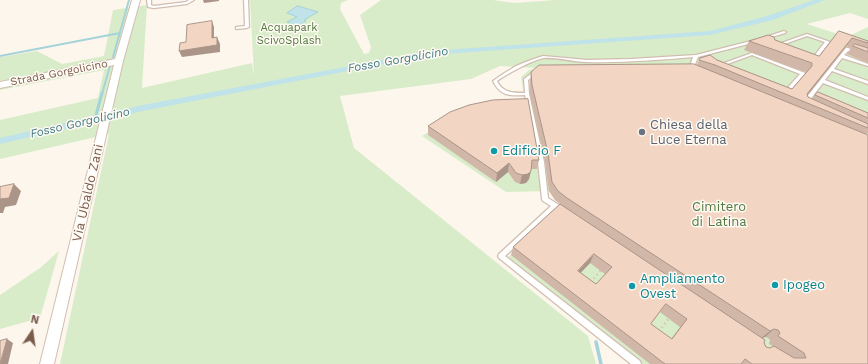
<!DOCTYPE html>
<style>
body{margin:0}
#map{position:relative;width:868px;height:364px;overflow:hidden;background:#fdf6ec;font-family:"Work Sans",sans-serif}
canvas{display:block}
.north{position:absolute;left:12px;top:312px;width:40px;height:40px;-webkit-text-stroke:3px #fffaf3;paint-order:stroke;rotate:13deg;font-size:11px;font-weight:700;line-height:16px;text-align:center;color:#7a5c4d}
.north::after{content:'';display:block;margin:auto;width:14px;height:18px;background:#7a5c4d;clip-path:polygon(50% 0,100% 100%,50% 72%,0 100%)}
</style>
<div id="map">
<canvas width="868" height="364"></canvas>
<div class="north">N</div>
</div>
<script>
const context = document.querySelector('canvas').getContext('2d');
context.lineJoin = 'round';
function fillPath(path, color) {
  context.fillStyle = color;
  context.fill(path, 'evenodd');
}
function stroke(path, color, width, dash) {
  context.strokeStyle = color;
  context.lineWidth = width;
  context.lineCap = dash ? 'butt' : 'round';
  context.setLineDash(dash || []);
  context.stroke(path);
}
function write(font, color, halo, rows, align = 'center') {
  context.font = font + ' "Work Sans",sans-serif';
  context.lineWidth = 3;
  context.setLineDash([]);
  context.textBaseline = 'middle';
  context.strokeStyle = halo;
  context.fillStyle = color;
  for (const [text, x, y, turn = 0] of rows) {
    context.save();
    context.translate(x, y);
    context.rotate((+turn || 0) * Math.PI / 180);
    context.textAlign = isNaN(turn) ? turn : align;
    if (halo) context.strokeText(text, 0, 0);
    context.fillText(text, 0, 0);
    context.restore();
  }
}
fillPath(new Path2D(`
 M250 0H348L341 3 340 9 364 54 369 53 371 47 360 15 381 0H493L514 3 556 0H868V19L850 13 807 24 847 37 868 27V364H631L503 262 563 206 555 200 549 191 506 192 422 136 450 118 526 106 521 77 529 70 536 68 500 66 471 79 340 96 354 148 588 336 596 364H60L109 134 0 159V120L98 98 104 70 0 90V57L37 51 62 64 104 56 113 10 147 5 142 88 252 63 254 76Z
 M59 251 40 318 0 329V295L40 268Z`), '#d8ecc9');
const water = new Path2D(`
 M298 6 318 12 304 20 306 21 299 26 287 22 297 17 287 13Z`);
fillPath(water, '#bfe3e8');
stroke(water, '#a5d3da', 1);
stroke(new Path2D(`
 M0 56 120 33
 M113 57 129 0
 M102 94 110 66`), '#a5d3da', 2);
stroke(new Path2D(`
 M95 119 102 93`), '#a5d3da', 3);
stroke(new Path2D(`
 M596 342 601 364`), '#a5d3da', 3.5);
fillPath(new Path2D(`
 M814 0H825L773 20 710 35 430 55 143 111 0 144V138L143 105 430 51 710 31 767 16Z`), '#bfe3e8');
const lane = new Path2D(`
 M147 0H151V5L154 6 186 2 189 0H194L187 4 154 8 148 7Z
 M244 0H248L249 27 247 28 236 29V27L245 26Z
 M784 31 786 32 785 33 765 39 763 38Z
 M807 34 830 42 813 63H811L770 47ZM807 36 825 42 811 60 776 47Z
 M755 40H756V42L698 57 693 69 691 70 689 69 693 57C658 60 622 63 586 62 573 62 557 57 544 58 532 60 507 74 497 81 503 93 513 93 525 93L524 79 535 71H539V72L528 80 529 94 544 162 548 198 565 209 566 211 565 213H563L556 209 505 256 640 361 641 364H631L499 258 498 256 499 254 551 206 543 201 542 199 538 162 525 95C510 96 500 96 493 81L503 74 516 66 531 60 543 56 587 60 631 59 696 55Z
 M846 48H848L868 56V58L848 51 844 55 868 64V66L842 58 834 69 868 81V84L832 71 825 80 868 97V100L823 83 806 105H802V103Z
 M752 53 805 73V74L786 96H784L713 67ZM752 55 800 74 783 93 719 67Z`);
const street = new Path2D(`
 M132 0H140L123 61 54 364H40L114 65 0 88V82L115 59Z`);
stroke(lane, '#d1beb0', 2.5);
stroke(street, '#d1beb0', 2);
stroke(new Path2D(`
 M591 282 602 269
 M659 331 670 317`), '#d9b8a5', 2.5, [1, 3.5]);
fillPath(lane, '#fff');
fillPath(street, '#fff');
fillPath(new Path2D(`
 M839 31 868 41V63L847 54 851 48 846 46 807 95 808 97 812 99 818 92 868 113V133L866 134 868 364H650L511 255 513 247 560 204 555 200 549 191 545 162 530 94V81L531 72 697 65 700 58 717 60 792 89 806 72 744 50 749 41 775 40 819 56ZM590 263 605 274 596 284 581 273ZM660 312 680 327 671 339 651 324ZM765 337 768 338 770 340 769 344 773 346 770 348 766 347 762 338Z
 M428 126 539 160 537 169H531L529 179 526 183 520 184 515 182 508 172 496 182 428 135Z`), '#d1b7a8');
fillPath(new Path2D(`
 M203 0H219V1L204 3Z
 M212 21 214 27V44L212 38Z
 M217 37 220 44V52L182 57 179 51Z
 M852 38 846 46 801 103 807 94Z
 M509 163 508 172 496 182 497 173Z
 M531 171 529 179 526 183 520 184 522 175Z
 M14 184 21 191 16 205 5 207 3 213H0V199Z
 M594 254 590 263 574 279 578 271Z
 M774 329 765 337 760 339 770 331Z
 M7 339 13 343 8 364H0Z`), '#aa9588');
const building = new Path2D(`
 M212 21V38L217 37V45L179 51 180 43 186 42 187 25Z
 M839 31 868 41V43L852 38 807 94 808 97 868 124V128L715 65 699 60 700 58 710 55 717 60 792 89 812 66V63L749 41 768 35 774 37 775 40 819 56Z
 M855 44 868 48V52L853 46Z
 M694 64 868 135V364H752L745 359 741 364H665L513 247 560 204 765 340 764 343 766 347 770 348 774 346 794 358H806L804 353 778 336 780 333 778 330 774 329 770 331 567 198 558 191 552 182 548 153 532 85 531 72 539 65H545ZM594 254 612 267 596 284 578 271ZM666 304 687 319 672 339 651 324Z
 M818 92 868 113V118L815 95Z
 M528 99 539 160H532L531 171 528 174 522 175 516 173 509 163 497 173 428 126 450 112 469 105 493 100Z
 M14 184 9 198 0 199V187Z
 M7 339 0 364V341Z`);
fillPath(building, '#f3d5c3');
stroke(building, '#aa9588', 1);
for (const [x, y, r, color] of [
 [642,132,4,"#6b7280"],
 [494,151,4,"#0f9aa8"],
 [775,285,4,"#0f9aa8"],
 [632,286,4,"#0f9aa8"]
]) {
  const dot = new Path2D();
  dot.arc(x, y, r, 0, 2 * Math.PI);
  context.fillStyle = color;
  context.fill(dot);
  stroke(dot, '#fffaf3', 1.5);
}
write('11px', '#537a41', '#fffaf3', [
 ["Acquapark",289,28],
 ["ScivoSplash",289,41]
]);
write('11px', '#7a5c4d', '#fffaf3', [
 ["Strada Gorgolicino",59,73,-11]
]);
write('italic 12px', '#437c86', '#fffaf3', [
 ["Fosso Gorgolicino",398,60,-10],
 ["Fosso Gorgolicino",80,123,-13]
]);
write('13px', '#5b616d', '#fffaf3', [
 ["Chiesa della",650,125],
 ["Luce Eterna",650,140]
], 'left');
write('13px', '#0d838f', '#fffaf3', [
 ["Edificio F",502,151],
 ["Ampliamento",640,279],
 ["Ovest",640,294],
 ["Ipogeo",783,285]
], 'left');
write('13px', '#7a5c4d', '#fffaf3', [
 ["Via Ubaldo Zani",88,193,-77]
]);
write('13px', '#537a41', '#fffaf3', [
 ["Cimitero",719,207],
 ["di Latina",719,222]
]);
</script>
